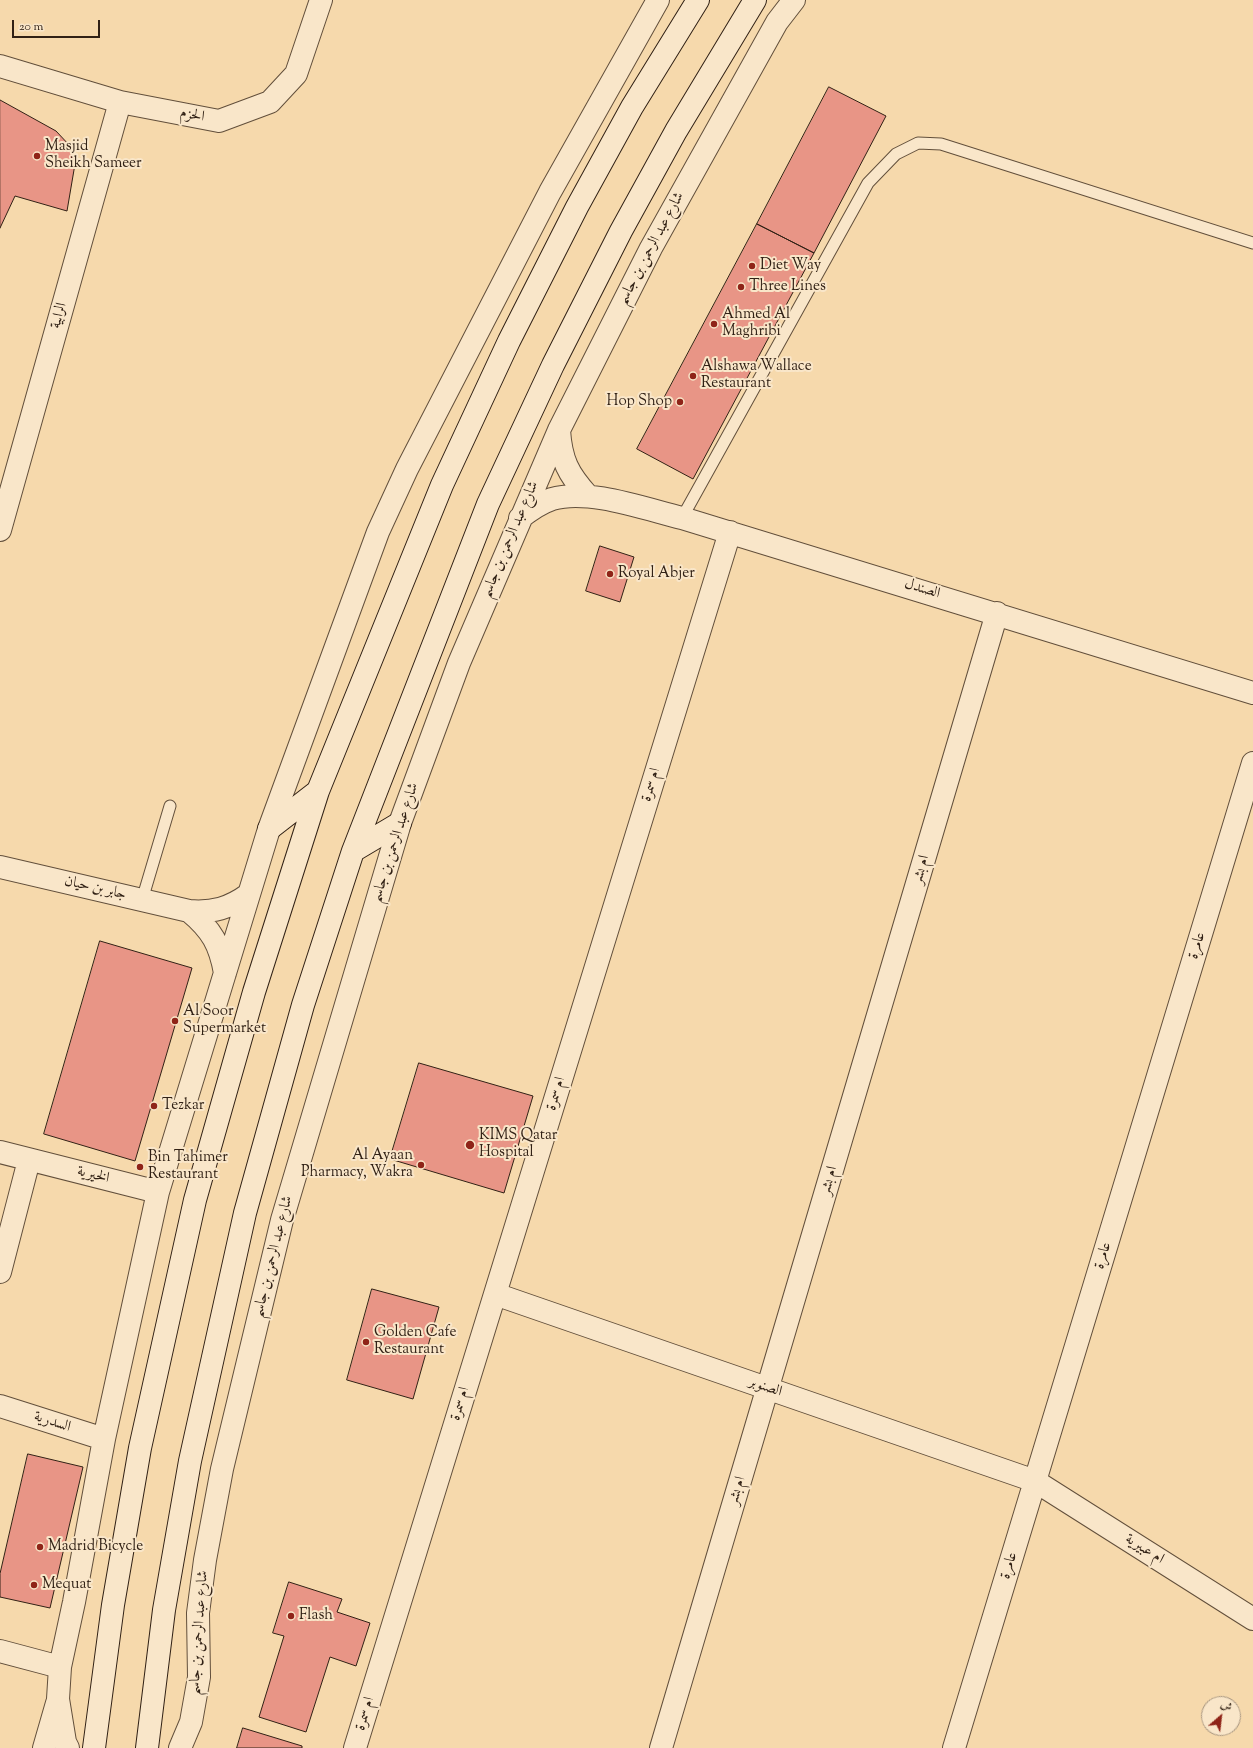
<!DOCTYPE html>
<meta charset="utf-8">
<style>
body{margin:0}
#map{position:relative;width:1253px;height:1748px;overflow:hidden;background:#f6d9ac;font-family:"Sorts Mill Goudy",Amiri,serif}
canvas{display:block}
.north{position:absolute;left:1201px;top:1696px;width:40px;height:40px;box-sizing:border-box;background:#f9e6c9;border:1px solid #a99781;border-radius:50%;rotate:28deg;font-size:11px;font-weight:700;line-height:16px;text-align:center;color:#312115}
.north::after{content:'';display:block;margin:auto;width:14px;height:18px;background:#8f2418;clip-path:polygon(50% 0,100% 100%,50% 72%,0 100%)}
.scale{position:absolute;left:12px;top:20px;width:88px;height:18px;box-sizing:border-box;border:2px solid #312115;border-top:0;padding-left:5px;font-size:12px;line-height:14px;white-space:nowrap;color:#312115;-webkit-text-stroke:3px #f9e6c9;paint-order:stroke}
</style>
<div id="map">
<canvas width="1253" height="1748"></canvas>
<div class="north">ش</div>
<div class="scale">20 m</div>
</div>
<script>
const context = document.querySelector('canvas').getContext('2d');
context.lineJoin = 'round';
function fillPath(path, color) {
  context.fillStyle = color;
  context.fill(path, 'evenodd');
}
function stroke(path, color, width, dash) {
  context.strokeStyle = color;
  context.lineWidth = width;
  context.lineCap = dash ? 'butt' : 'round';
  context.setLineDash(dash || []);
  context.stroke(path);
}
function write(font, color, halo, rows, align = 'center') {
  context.font = font + ' "Sorts Mill Goudy",Amiri,serif';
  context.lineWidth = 4;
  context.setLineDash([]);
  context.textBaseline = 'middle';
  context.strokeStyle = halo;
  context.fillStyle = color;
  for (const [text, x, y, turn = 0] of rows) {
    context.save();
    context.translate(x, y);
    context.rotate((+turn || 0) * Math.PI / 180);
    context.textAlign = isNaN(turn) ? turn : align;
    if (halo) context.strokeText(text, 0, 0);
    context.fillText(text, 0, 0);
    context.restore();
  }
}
const building = new Path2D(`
 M829 87 886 116 814 253 757 224Z
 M0 100 56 131 71 147 75 164 67 211 15 196 0 228Z
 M757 224 814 253 693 479 637 449Z
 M600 546 634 557 620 602 586 591Z
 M100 941 192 968 135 1161 44 1134Z
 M419 1063 533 1096 504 1193 390 1159Z
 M372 1289 439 1307 413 1399 347 1380Z
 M28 1454 83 1467 50 1608 0 1597V1574Z
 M289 1582 342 1599 337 1612 370 1623 356 1666 330 1657 306 1732 259 1717 284 1636 273 1633Z
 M243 1728 302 1746V1748H237Z`);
fillPath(building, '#e89586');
stroke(building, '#312115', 1);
const lane = new Path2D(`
 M682 518 868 183 896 154 918 143 941 144 1253 243
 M142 900 170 806`);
const street = new Path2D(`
 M0 66 120 102 219 121 270 102 296 74 321 0
 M559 430C561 460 568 474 588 496
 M520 518C530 510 540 503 552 499 588 488 645 509 682 518L1253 693
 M0 530 120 102
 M0 867 189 911C213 913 230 908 249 894
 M189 911C212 930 220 945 225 973
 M0 1152 158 1192
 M0 1272 29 1160
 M495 1294 1035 1481 1253 1619
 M0 1406 104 1439
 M0 1651 60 1667
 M44 1748 57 1703
 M68 1748 65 1742 58 1699 60 1667 74 1602 104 1439 158 1192 269 829 378 532 407 469 550 192 658 0
 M180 1748 191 1722 199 1677 198 1613 205 1560 222 1469 282 1220 400 823 459 663 559 430 651 248 777 22 794 0
 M355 1748 730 532
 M661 1748 997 613
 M954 1748 1253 763`);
const secondary = new Path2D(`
 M269 829 318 791
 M353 851 400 823
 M94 1748 113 1605 140 1448 195 1200 254 992 318 791 442 485 509 341 577 207 632 107 698 0
 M147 1748 164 1610 190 1461 245 1213 303 1005 353 851 488 504 553 365 621 231 676 131 755 0`);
stroke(lane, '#624f3b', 13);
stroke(street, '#624f3b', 24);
stroke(secondary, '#312115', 24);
stroke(lane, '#f9e6c9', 11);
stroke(street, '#f9e6c9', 22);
stroke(secondary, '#f9e6c9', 22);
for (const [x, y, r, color] of [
 [37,156,4,"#8f2418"],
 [752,266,4,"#8f2418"],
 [741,287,4,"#8f2418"],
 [714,324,4,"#8f2418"],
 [693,376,4,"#8f2418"],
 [680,402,4,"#8f2418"],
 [610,574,4,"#8f2418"],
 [175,1021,4,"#8f2418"],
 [154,1106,4,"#8f2418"],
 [470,1145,5,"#8f2418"],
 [421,1165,4,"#8f2418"],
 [140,1167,4,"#8f2418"],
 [366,1342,4,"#8f2418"],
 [40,1547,4,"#8f2418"],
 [34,1585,4,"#8f2418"],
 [291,1616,4,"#8f2418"]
]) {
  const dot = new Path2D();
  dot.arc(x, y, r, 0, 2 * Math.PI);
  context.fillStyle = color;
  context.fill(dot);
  stroke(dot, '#f9e6c9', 1.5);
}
write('15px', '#312115', '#f9e6c9', [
 ["الحزم",192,116,11],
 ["شارع عبد الرحمن بن جاسم",652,249,-62],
 ["الرابية",60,316,-74],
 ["شارع عبد الرحمن بن جاسم",511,540,-67],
 ["الصندل",922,590,17],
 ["ام سمرة",652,785,-73],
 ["شارع عبد الرحمن بن جاسم",396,843,-72],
 ["ام بشر",922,870,-74],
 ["جابر بن حيان",95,889,13],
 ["عامرة",1198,946,-73],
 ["ام سمرة",557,1094,-73],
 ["الخيرية",93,1176,14],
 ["ام بشر",830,1181,-74],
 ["عامرة",1104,1256,-73],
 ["شارع عبد الرحمن بن جاسم",274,1257,-76],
 ["الصنوبر",765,1388,19],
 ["ام سمرة",461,1404,-73],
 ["السدرية",52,1423,18],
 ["ام بشر",738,1491,-73],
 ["ام عبيرية",1144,1550,32],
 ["عامرة",1010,1566,-73],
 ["شارع عبد الرحمن بن جاسم",200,1633,-86],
 ["ام سمرة",366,1714,-73]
]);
write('15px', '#312115', '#f9e6c9', [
 ["Masjid",45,147],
 ["Sheikh Sameer",45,164],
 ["Diet Way",760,266],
 ["Three Lines",749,287],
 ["Ahmed Al",722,315],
 ["Maghribi",722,332],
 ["Alshawa Wallace",701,367],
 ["Restaurant",701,384],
 ["Hop Shop",672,402,"right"],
 ["Royal Abjer",618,574],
 ["Al Soor",183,1012],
 ["Supermarket",183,1029],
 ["Tezkar",162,1106],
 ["KIMS Qatar",479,1136],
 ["Hospital",479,1153],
 ["Al Ayaan",413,1156,"right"],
 ["Pharmacy, Wakra",413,1173,"right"],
 ["Bin Tahimer",148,1158],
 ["Restaurant",148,1175],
 ["Golden Cafe",374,1333],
 ["Restaurant",374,1350],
 ["Madrid Bicycle",48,1547],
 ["Mequat",42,1585],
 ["Flash",299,1616]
], 'left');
</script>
